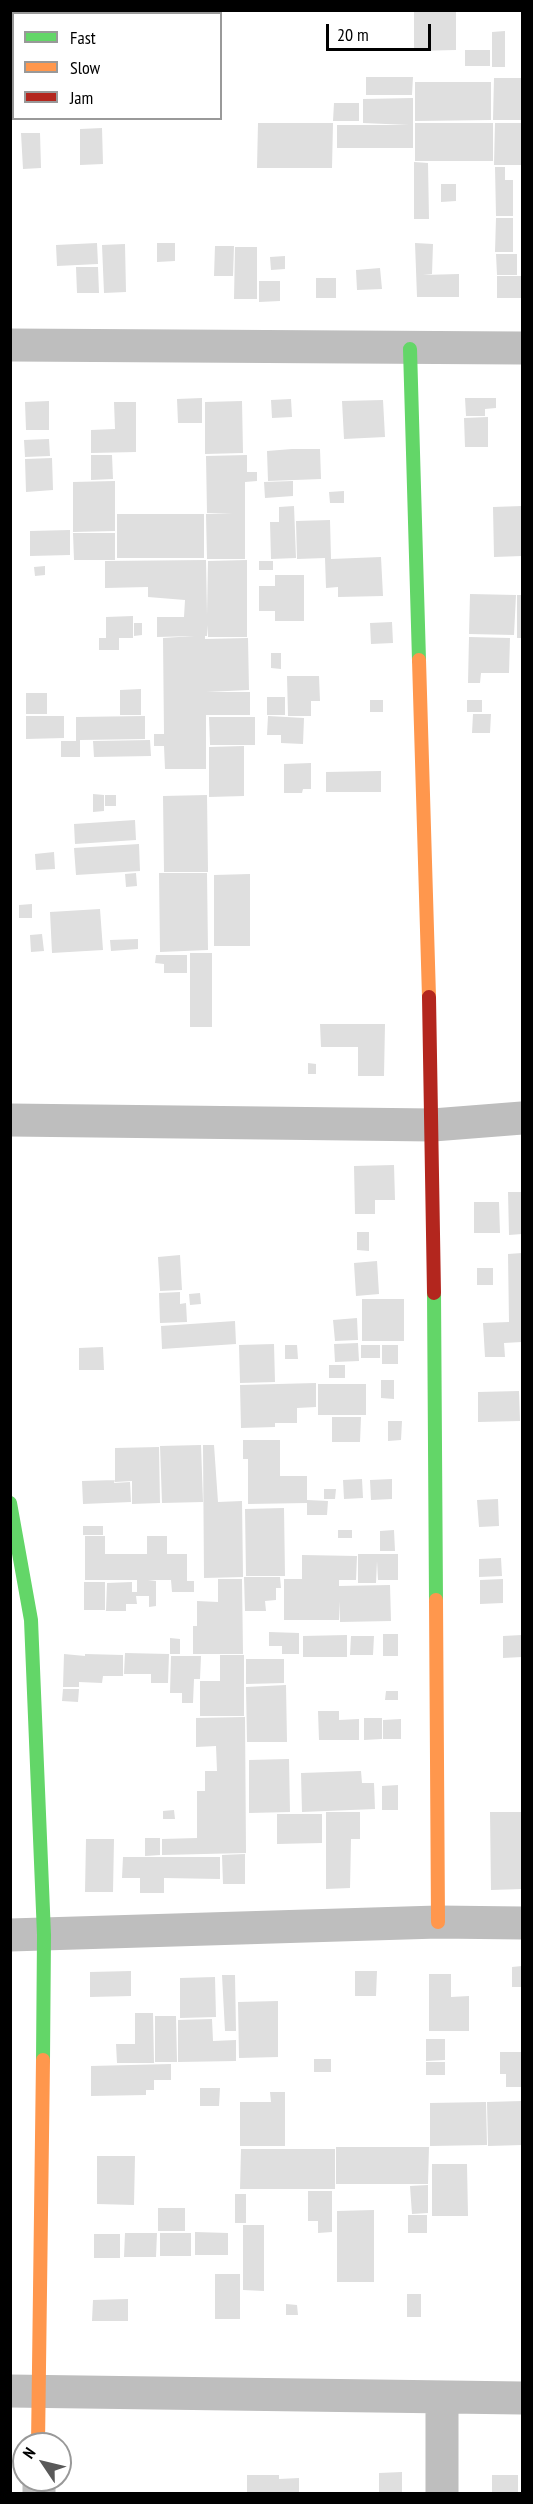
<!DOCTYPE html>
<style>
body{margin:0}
#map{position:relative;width:533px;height:2504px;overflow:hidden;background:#fff;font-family:"PT Sans Narrow",sans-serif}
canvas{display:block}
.frame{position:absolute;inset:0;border:12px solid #000;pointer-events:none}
.legend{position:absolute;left:12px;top:12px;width:210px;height:108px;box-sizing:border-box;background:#fff;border:2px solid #999;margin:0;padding:8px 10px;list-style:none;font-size:18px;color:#000}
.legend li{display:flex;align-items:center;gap:12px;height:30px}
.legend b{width:30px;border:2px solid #999}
.north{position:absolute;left:12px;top:2432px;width:60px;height:60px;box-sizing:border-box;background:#fff;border:2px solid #999;border-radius:50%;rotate:305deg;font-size:16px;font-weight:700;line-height:24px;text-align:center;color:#000}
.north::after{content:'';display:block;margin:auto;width:21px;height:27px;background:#595959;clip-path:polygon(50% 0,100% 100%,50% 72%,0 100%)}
.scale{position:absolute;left:326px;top:24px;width:105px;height:27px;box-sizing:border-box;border:3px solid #000;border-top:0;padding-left:8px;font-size:18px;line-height:21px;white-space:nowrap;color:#000;-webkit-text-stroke:4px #fff;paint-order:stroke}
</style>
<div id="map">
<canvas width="533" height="2504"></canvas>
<div class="frame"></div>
<ul class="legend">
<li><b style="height:8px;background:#63d668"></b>Fast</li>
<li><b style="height:8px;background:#ff974d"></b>Slow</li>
<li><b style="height:8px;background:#b3261e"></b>Jam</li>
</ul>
<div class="north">N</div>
<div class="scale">20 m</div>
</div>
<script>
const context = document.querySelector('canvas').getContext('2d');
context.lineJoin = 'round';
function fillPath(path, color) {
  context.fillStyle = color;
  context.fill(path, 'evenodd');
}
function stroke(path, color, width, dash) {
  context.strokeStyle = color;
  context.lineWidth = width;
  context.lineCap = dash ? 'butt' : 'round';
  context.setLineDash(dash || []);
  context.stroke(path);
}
fillPath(new Path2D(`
 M45 10H97V14H46Z
 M414 10H456V50L414 51Z
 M505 31V67H492V32Z
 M465 50H490V66H465Z
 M366 77H413L412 95H366Z
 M494 78H522V120H493Z
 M415 82H491V120L415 121Z
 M413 98V148H337V125H409L363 123V99Z
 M334 103H359V121H333Z
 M258 123H333L332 168H257Z
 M415 123H493V161H415Z
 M495 123H522V165H494Z
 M102 128 103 164 80 165V129Z
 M21 133H40L41 168 23 169Z
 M414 162 428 163 429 219H414Z
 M495 167H505V180H513V216H496Z
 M441 184H456V201L441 202Z
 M496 218H513V252H495Z
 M97 243 98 264 57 266 56 245Z
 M157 243H175V261L157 262Z
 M415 243 433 244 432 274 423 275 459 274V297H417Z
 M125 244 126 292 104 293 102 245Z
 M215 246H234L233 276H214Z
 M235 247H257V299H234Z
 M496 254H517V275H497Z
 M285 256V269L271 270 270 257Z
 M76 267H98L99 293H77Z
 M380 268 382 289 357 290 356 270Z
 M497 276H522V298H497Z
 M316 278H336V298H316Z
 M259 281H280V301L259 302Z
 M202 398V423H178L177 399Z
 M465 398H496V408L485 409V416H466Z
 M291 399 292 417 272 418 271 400Z
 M383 400 385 437 344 439 342 401Z
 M49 401V430H26L25 402Z
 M242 401 243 453 205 454V402Z
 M114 402H136V452L91 453V430L115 429Z
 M488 417V447H465L464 418Z
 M49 439 50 456 25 457 24 440Z
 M292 449H320L321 479 268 481 267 451Z
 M91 455H112L113 479 91 480Z
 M247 455V472H257V481L245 482V559H207L206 514 233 513H207L206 456Z
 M52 458 53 490 26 492 25 459Z
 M115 481V531L73 532V482Z
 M293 481V496L265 498 264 482Z
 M344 491V503H330L329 492Z
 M294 506 296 558 271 559 270 522H279V507Z
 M522 506V556L494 557 493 507Z
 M117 514H204V558H117Z
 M330 520 331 559 381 557 383 596 338 597V587L326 588 325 558 297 559 296 521Z
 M70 530V555L30 556V531Z
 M73 533H115V560H74Z
 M206 560 207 615 208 561 247 560V637H208V625L207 636H205V639L248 638 249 690 206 692H250V715H206V769H165L164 746H154V734H164L163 638 194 636 157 637V617H184L185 600 148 597V587L105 588V561Z
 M259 561H273V570H259Z
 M45 566V575L35 576 34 567Z
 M275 575H304V621H275V611H259V586H275Z
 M470 594 516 595 514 635 469 634Z
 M517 595H522V638H517Z
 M133 616V638H119V650H99V638H106V617Z
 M392 622 393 643 371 644 370 623Z
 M134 623H142V635L134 636Z
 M469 637 510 638 509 673H481L480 683H468Z
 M271 653H281V669L271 668Z
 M287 676H319L320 701H311V716H288Z
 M141 689V715H120V690Z
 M26 693H47V714H26Z
 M267 697H285V715H267Z
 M370 700H383V712H370Z
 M467 700H482V712H467Z
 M473 714H491L490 733H472Z
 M26 716H64V738L26 739Z
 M145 716V739L80 740V757H61V741H76V717Z
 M268 716 304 718 303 744 281 743V735H267Z
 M209 717H255V745H210Z
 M150 740 151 756 94 757 93 741Z
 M244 746V796L209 797V747Z
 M311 763V789H303L302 793H284V764Z
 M381 771V792H326V772Z
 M93 794 104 795V811L93 812Z
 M105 795H116V806H105Z
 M207 795 208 872H164L163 796Z
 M135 820 136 840 75 844 74 824Z
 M139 844 140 871 76 875 74 848Z
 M54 852 55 869 36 870 35 854Z
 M136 873 137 886 126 887 125 874Z
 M159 873H207L208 950 160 952Z
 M250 874V946H214V875Z
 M32 904V918H19V905Z
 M100 909 103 950 52 953 50 912Z
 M42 934 44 951 31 952 30 935Z
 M138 939V949L111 951 110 940Z
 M190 953H212V1027H190Z
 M156 955H187V973H164V964L155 963Z
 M320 1024H385L384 1076H358V1047H321Z
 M308 1063 316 1064V1074H308Z
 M394 1165 395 1200H375V1214H355L354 1166Z
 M508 1192H522V1234L509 1235Z
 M474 1202H499L500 1233H474Z
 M357 1232H369V1251L357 1250Z
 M522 1253V1342L504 1343 505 1357H485L483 1323 509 1322 508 1254Z
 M180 1255 182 1290 160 1291 158 1257Z
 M377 1261 379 1294 356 1296 354 1263Z
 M477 1268H493V1285H477Z
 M180 1292V1304L186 1303 187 1322 160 1323 159 1293Z
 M200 1293 201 1304 190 1305 189 1294Z
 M362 1299H404V1341H362Z
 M357 1318 358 1340 335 1341 333 1320Z
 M235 1321 236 1344 162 1349 161 1326Z
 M358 1343 359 1361 335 1362 334 1344Z
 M274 1344 275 1382 240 1383 239 1345Z
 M285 1345H297L298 1359H285Z
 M361 1345H380V1358H361Z
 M382 1345H398V1364H382Z
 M103 1347 104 1370H79V1348Z
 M329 1365H345V1378H329Z
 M381 1380H394V1399L381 1398Z
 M316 1383V1407L297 1408V1423H275V1427L241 1428 240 1385Z
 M318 1384H366V1415H318Z
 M519 1391 520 1421 478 1422V1392Z
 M332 1417H361L360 1442H332Z
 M388 1421H402L401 1440 388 1441Z
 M243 1440H280V1476H307V1500L328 1501 327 1515H307V1503L248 1504V1459H243Z
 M201 1445 203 1502 162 1503 160 1446Z
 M203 1445H214L218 1502 242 1501 243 1577 204 1578Z
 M159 1447 160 1503 132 1504V1481L115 1482V1448Z
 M362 1479 363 1498 344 1499 343 1480Z
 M392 1479V1499L371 1500 370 1480Z
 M115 1480 114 1483 130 1482 131 1502 83 1504 82 1481Z
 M324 1489H336L335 1499H324Z
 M498 1499 499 1526 479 1527 477 1500Z
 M284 1508 285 1576H246L245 1509Z
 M83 1526H103V1535H83Z
 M338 1530H352V1538H338Z
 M394 1530 395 1551H380V1531Z
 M85 1536H105V1554H147V1536H167V1554H187V1581H194V1592H172L171 1580H148L156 1581V1606L149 1607V1596H136L137 1604H126V1611H106L107 1583 132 1582V1592H137V1580H85Z
 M358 1554H398V1580H378L377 1561 376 1583H358Z
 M302 1555 357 1556 356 1580H339V1586L390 1585 391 1621 340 1622V1601L339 1620H284V1579H302Z
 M501 1558 502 1576 479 1577V1559Z
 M244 1577H280L281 1588H276V1600L265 1601 266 1611H245Z
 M218 1579H242L243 1654H193V1626H197V1601L218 1602Z
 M503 1579V1603L480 1604V1580Z
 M84 1582H105V1610H84Z
 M269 1632 299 1633V1654H282V1646H269Z
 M383 1634H398V1656H383Z
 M347 1635V1657H303V1636Z
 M522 1635V1657L503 1658V1636Z
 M351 1636H374L373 1655H350Z
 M170 1638 180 1639V1654H170Z
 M125 1653 169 1654 168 1683H151V1674H124Z
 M64 1654 85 1656V1654L123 1655V1676H103L102 1683 79 1682V1687H63Z
 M220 1655H244V1716H200V1681H220Z
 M171 1656H201L200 1679H194L193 1703H182V1693H170Z
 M246 1659H284V1683L246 1684Z
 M286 1685 287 1742H247L246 1687Z
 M63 1689H79L78 1702 62 1701Z
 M386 1691H398V1700H385Z
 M318 1711H339V1720L359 1719V1740H319Z
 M245 1717 246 1853 162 1855V1839L197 1838V1791H205V1771H217L216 1746 196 1747V1718Z
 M364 1718H382V1739L364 1740Z
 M401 1719V1739H383V1720Z
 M289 1759 290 1812 249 1813V1760Z
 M361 1771 362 1783H374L375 1809 302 1812 301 1773Z
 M398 1785V1810H382V1786Z
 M174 1810 175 1819H163V1811Z
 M326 1812H360V1839H351L350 1888 326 1889Z
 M490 1812H522V1889L491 1890Z
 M277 1814H322V1843L277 1844Z
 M145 1838H160V1855L145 1856Z
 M86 1839H114L113 1892H85Z
 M245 1854V1884H223L222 1855Z
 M123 1857H220V1879L164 1878V1893H140V1878H122Z
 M522 1966V1987H512V1967Z
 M131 1971V1996L90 1997V1972Z
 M355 1971H377L376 1996H355Z
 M429 1974H451V1997L469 1996V2031H429Z
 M222 1975H235L236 2031H225Z
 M215 1977 216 2017 180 2018V1978Z
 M278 2001V2057L239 2058 238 2002Z
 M135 2013H153L154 2063H117L116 2044H135Z
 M155 2016H176L177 2062H155Z
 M212 2019 213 2041 236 2040V2061L178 2062V2020Z
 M426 2039H445V2060L426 2061Z
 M500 2052H522V2087H506V2074H500Z
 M314 2059H331V2072H314Z
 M426 2062H445V2075H426Z
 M171 2064V2080H154V2090H146V2095L91 2096V2066Z
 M200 2088H220L219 2106H200Z
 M270 2092H285V2146H240V2102H271Z
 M522 2101V2145L488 2146 487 2102Z
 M486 2102 487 2145 430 2146V2103Z
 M336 2147H429L428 2184H336Z
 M241 2149H335V2189H240Z
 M97 2156H135L134 2205 97 2204Z
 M432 2164H467L468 2216H432Z
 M428 2185V2213L412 2214 410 2186Z
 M308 2191H332V2232L318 2233V2221H308Z
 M235 2194H246V2223H235Z
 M158 2208H185V2231H158Z
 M374 2210V2282H337V2211Z
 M408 2215H427V2233H408Z
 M243 2225H264V2291L243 2290Z
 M195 2232 228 2233V2255H195Z
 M125 2233H157L156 2257H124Z
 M160 2233H191V2256H160Z
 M94 2234H120V2258H94Z
 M215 2274H240V2319H215Z
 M407 2294H421V2317H407Z
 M128 2299V2321H92L93 2300Z
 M286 2304 297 2305 298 2315H286Z
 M402 2472V2494H379V2473Z
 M247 2475H279V2479L299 2478V2494H247Z
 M492 2475H518V2494H492Z`), '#dfdfdf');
stroke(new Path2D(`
 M10 345 522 348
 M10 1120 433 1125 522 1118
 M10 1935 438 1922 522 1923
 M10 2391 522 2398
 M442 2397V2494
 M39 2480V2494`), '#bebebe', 33);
stroke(new Path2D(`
 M410 349 419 660
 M434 1293 436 1600
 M10 1503 31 1620 44 1935 43 2060`), '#63d668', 14);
stroke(new Path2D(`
 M419 660 429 997
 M436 1600 438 1922
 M38 2444 43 2060`), '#ff974d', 14);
stroke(new Path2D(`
 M429 997 434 1293`), '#b3261e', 14);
</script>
